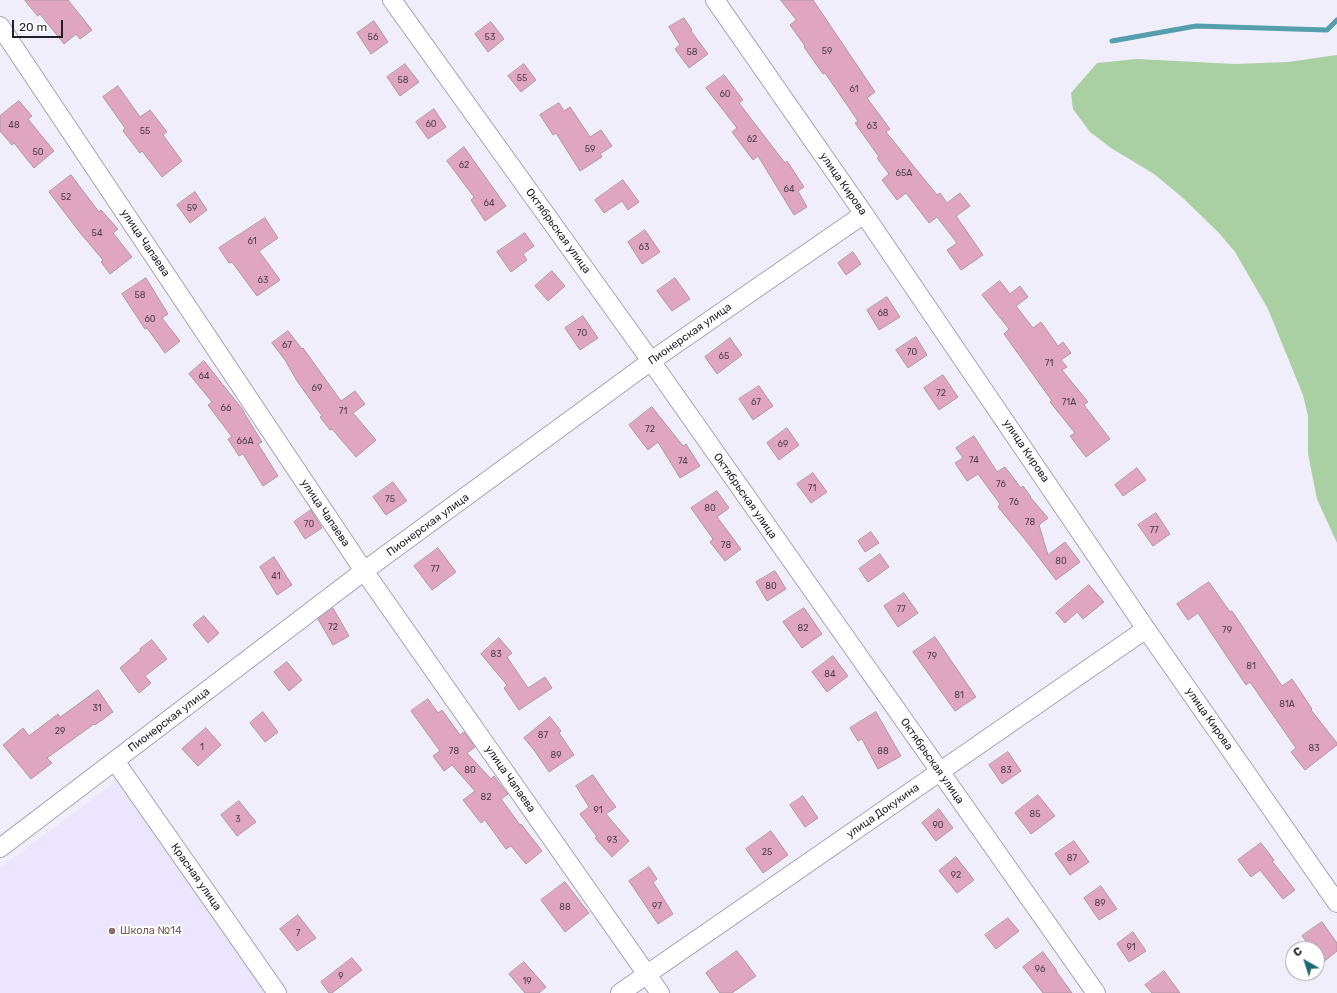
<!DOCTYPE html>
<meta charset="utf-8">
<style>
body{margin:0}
#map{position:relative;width:1337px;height:993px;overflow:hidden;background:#f1eefc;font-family:Rubik,sans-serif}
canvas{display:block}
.north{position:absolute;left:1285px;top:941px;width:40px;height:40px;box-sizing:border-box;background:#fff;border:1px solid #a6a5a9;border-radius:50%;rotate:321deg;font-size:11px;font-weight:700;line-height:16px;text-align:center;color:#201e27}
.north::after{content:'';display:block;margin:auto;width:14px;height:18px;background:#1c6870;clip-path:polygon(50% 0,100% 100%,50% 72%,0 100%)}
.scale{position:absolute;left:12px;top:20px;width:51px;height:18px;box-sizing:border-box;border:2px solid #201e27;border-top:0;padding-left:5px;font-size:12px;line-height:14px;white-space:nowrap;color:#201e27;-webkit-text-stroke:3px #fff;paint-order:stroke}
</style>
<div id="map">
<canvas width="1337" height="993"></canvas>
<div class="north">С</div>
<div class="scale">20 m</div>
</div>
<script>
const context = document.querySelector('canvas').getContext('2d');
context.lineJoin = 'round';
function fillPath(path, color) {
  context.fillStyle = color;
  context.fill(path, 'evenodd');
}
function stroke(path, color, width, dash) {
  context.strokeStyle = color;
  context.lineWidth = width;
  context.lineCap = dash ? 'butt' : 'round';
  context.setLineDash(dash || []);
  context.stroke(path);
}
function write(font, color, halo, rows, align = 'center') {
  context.font = font + ' Rubik,sans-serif';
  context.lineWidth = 4;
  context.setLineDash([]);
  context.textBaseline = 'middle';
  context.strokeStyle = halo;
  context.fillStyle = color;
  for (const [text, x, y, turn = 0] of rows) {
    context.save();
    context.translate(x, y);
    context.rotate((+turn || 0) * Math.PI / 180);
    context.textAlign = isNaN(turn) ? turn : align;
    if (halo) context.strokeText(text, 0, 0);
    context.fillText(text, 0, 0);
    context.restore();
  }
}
fillPath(new Path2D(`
 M119 779 266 993H0V868Z`), '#ebe5fd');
fillPath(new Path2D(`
 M1337 55V543L1317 499 1308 454V416L1303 395 1268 309 1235 252 1219 233 1183 198 1154 174 1111 148 1090 132 1073 109 1071 93 1097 63 1137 59 1235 64 1288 62Z`), '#a9cfa2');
stroke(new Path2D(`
 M1112 41 1196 26 1327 30 1337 20`), '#549fab', 5);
const building = new Path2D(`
 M25 0H68L92 30 80 39 76 34 64 44 40 14 38 16Z
 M781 0H813L875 92 867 98 890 129 886 132 937 195 940 193 947 203 960 193 970 206 956 216 983 255 961 270 947 250 957 243 937 217 929 223 906 193 897 200 882 180 889 174 877 158 879 157 855 123 858 121 825 73 823 74 804 47 805 46 790 25 796 20Z
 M684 18 692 30 691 31 708 54 689 68 675 49 680 45 669 27Z
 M374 21 388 42 371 54 357 33Z
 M491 22 504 39 488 52 475 34Z
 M405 64 419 82 400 96 387 77Z
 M524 64 536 80 521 92 508 76Z
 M724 75 743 100 739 103 785 163 787 161 804 187 798 191 807 207 794 215 758 156 753 160 732 132 737 128 706 88Z
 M118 86 140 117 150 110 167 132 163 135 182 161 162 177 142 151 140 153 123 131 125 128 103 97Z
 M19 101 32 116 28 119 54 151 34 168 14 143 12 145 0 131V116Z
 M559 103 564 111 570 107 590 137 601 130 612 146 600 154 602 157 580 171 556 133 553 135 540 115Z
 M434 109 446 127 428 139 416 122Z
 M464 147 506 206 485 221 471 200 474 197 447 161Z
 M71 175 99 212 101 210 118 229 113 233 132 257 110 274 101 262 103 260 81 234 49 192Z
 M623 180 639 202 628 210 622 201 604 213 595 200Z
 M195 192 207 210 190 223 177 205Z
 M265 218 278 238 259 251 280 280 257 296 232 262 229 263 219 248Z
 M645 230 660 252 642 264 628 242Z
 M525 233 534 246 523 254 527 260 511 272 497 252Z
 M853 252 861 264 846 275 838 263Z
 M552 271 565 286 548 301 535 286Z
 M146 278 168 314 162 318 180 341 165 353 147 328 145 329 122 294Z
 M675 278 690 299 672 311 657 291Z
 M1000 281 1010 294 1020 286 1028 297 1016 306 1033 328 1041 322 1058 346 1063 342 1071 353 1061 360 1067 367 1062 370 1088 402 1084 405 1110 439 1086 457 1070 436 1075 433 1050 402 1052 401 1004 334 1009 329 982 295Z
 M887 297 900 317 879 330 867 310Z
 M583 316 598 338 580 350 565 328Z
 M288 331 302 349 303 348 341 401 355 391 365 404 353 413 376 440 356 457 332 429 330 430 320 417 322 416 297 381 285 360 272 343Z
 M916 337 927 355 908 368 896 350Z
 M730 338 742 355 717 374 705 357Z
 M204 361 243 410V411L262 442 258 444 278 476 263 486 243 454 239 456 228 439 232 437 208 405 212 402 189 374Z
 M943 375 958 397 939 410 924 388Z
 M759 386 773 406 753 420 739 399Z
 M652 407 683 446 686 444 700 466 680 478 658 442 648 450 629 425Z
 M787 428 799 445 779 460 767 443Z
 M974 436 997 472 1005 467 1021 488 1023 486 1031 497H1030L1048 518 1039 525 1048 555 1065 542 1080 562 1056 580 1027 542 998 507 1000 504 978 474 967 481 955 463 963 458 956 448Z
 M1137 468 1146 480 1123 496 1115 485Z
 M813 473 827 492 811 503 797 484Z
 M393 482 407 501 386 515 373 497Z
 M717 491 729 508 717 517 741 549 725 561 710 542 713 539 691 508Z
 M311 510 322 528 305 539 294 522Z
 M1156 513 1170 534 1153 546 1138 525Z
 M871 532 879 543 865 552 858 541Z
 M438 548 456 572 432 590 414 566Z
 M880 554 889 567 868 582 859 569Z
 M274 557 292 585 277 595 260 567Z
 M775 571 786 589 767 601 756 582Z
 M1209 582 1230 612 1232 611 1282 686 1292 679 1312 709 1311 710 1337 743V745L1305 770 1291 752 1296 748 1250 682 1246 685 1198 613 1188 620 1177 604Z
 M1089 585 1104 602 1083 619 1077 612 1065 623 1056 613Z
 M904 593 918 613 898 627 884 606Z
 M333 608 349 636 333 645 318 619Z
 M804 608 822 634 802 648 783 622Z
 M204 616 219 633 208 643 193 625Z
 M935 637 976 697 955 711 913 652Z
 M499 638 512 653 507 657 528 688 545 677 552 688 519 710 504 688 507 685 481 654Z
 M152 640 167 659 145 676 151 683 139 693 120 668 141 650 140 649Z
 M833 656 848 676 827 692 812 672Z
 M287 662 302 680 289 691 274 672Z
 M98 690 113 712 95 725 94 724 47 758 52 763 31 779 3 745 23 728 29 736 58 714 60 717Z
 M428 699 438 713 442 710 460 735 464 732 475 747 467 753 491 779 494 776 502 787 508 794 501 799 520 825 521 824 542 851 526 864 511 846 506 849 485 820 481 823 463 800 475 791 452 765 444 771 433 756 440 751 411 711Z
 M263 712 278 732 265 742 250 723Z
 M876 712 901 756 878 769 862 739 858 741 850 728Z
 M550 717 561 731 559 733 574 755 549 772 534 750 524 738Z
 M206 728 221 745 198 766 182 749Z
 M1008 752 1021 771 1002 784 989 765Z
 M593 775 606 794 616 807 606 814 629 841 612 857 595 838 597 837 580 814 589 807 576 786Z
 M1038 795 1055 816 1031 834 1015 813Z
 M803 796 818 818 805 827 790 805Z
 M239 801 256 822 237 836 221 815Z
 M939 809 953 828 936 841 922 823Z
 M771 831 788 855 763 873 746 849Z
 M1074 841 1089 862 1070 875 1055 854Z
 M1261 843 1274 860 1272 861 1295 890 1283 899 1260 870 1251 877 1238 860Z
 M956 857 974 880 957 893 939 871Z
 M649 867 657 879 653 882 673 914 658 924 629 881Z
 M565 882 589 913 565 932 541 900Z
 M1101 886 1117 909 1099 920 1084 898Z
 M298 915 316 938 297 951 280 929Z
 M1008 918 1019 931 996 949 985 935Z
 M1322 922 1337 943V951L1322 963 1317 956V949H1312L1302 936Z
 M1133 932 1146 951 1129 962 1117 944Z
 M737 951 756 976 732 993H720L706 973Z
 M1043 952 1057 971H1056L1072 993H1043L1023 967Z
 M352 958 362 970 332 993H329L321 982Z
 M524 962 546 987 539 993H525L509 974Z
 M1164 971 1180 993H1152L1145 985Z`);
fillPath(building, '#e0a6c1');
stroke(building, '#af97a2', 1);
const street = new Path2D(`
 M392 0 651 361 1096 993
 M715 0 864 214 1146 629 1337 903
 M0 26 364 571 660 993
 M115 761 277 993
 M0 848 364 571 651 361 864 214
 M620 993 1146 629`);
stroke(street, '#a59fb5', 20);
stroke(street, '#fff', 18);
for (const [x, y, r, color] of [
 [112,931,4,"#8d6e63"]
]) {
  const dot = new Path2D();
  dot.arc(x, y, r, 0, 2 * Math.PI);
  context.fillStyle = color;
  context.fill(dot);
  stroke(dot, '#fff', 1.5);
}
write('9px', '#50404e', null, [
 ["56",373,37],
 ["53",490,37],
 ["59",827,51],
 ["58",692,52],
 ["55",522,78],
 ["58",403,80],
 ["61",854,89],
 ["60",725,94],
 ["60",431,124],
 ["48",14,125],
 ["63",872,126],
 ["55",145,131],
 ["62",752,139],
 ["59",590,149],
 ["50",38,152],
 ["62",464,165],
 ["65А",904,173],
 ["64",789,189],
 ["52",66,197],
 ["64",489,203],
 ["59",192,208],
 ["54",97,233],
 ["61",252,241],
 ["63",644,247],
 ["63",263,280],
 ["58",140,295],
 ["68",883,313],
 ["60",150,319],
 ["70",582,333],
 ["67",287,345],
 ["70",912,352],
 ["65",724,356],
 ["71",1049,363],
 ["64",204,376],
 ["69",317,388],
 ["72",941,393],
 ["67",756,402],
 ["71А",1069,402],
 ["66",226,408],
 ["71",343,411],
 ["72",650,429],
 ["66А",245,441],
 ["69",783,444],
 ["74",974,460],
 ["74",683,461],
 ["76",1001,484],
 ["71",812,488],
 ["75",390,499],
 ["76",1014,502],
 ["80",710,508],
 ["78",1030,522],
 ["70",309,524],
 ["77",1154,530],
 ["78",726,545],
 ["80",1061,561],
 ["77",435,569],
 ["41",276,576],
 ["80",771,586],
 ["77",901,609],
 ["72",333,627],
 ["82",803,628],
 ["79",1227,630],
 ["83",496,654],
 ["79",932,656],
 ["81",1251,666],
 ["84",830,674],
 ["81",959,695],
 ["81А",1287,704],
 ["31",97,708],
 ["29",60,731],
 ["87",543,735],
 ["1",202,747],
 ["83",1314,748],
 ["78",454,751],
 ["88",883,751],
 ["89",556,755],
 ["80",470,770],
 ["83",1006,770],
 ["82",486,797],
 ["91",598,810],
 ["85",1035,814],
 ["3",238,819],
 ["90",938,825],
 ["93",612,840],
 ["25",767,852],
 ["87",1072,858],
 ["92",956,875],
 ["89",1100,903],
 ["97",657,906],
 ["88",565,907],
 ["7",298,933],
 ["91",1131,947],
 ["96",1040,969],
 ["9",341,976],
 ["19",527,981]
]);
write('11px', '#201e27', '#fff', [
 ["улица Кирова",843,184,55],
 ["Октябрьская улица",558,231,54],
 ["улица Чапаева",145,243,56],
 ["Пионерская улица",690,334,-35],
 ["улица Кирова",1026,451,56],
 ["Октябрьская улица",745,496,55],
 ["улица Чапаева",325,513,56],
 ["Пионерская улица",428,525,-36],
 ["улица Кирова",1209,719,55],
 ["Пионерская улица",169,720,-37],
 ["Октябрьская улица",932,761,55],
 ["улица Чапаева",510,779,55],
 ["улица Докукина",883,811,-35],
 ["Красная улица",196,877,55]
]);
write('11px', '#785e54', '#fff', [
 ["Школа №14",120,931]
], 'left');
</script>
